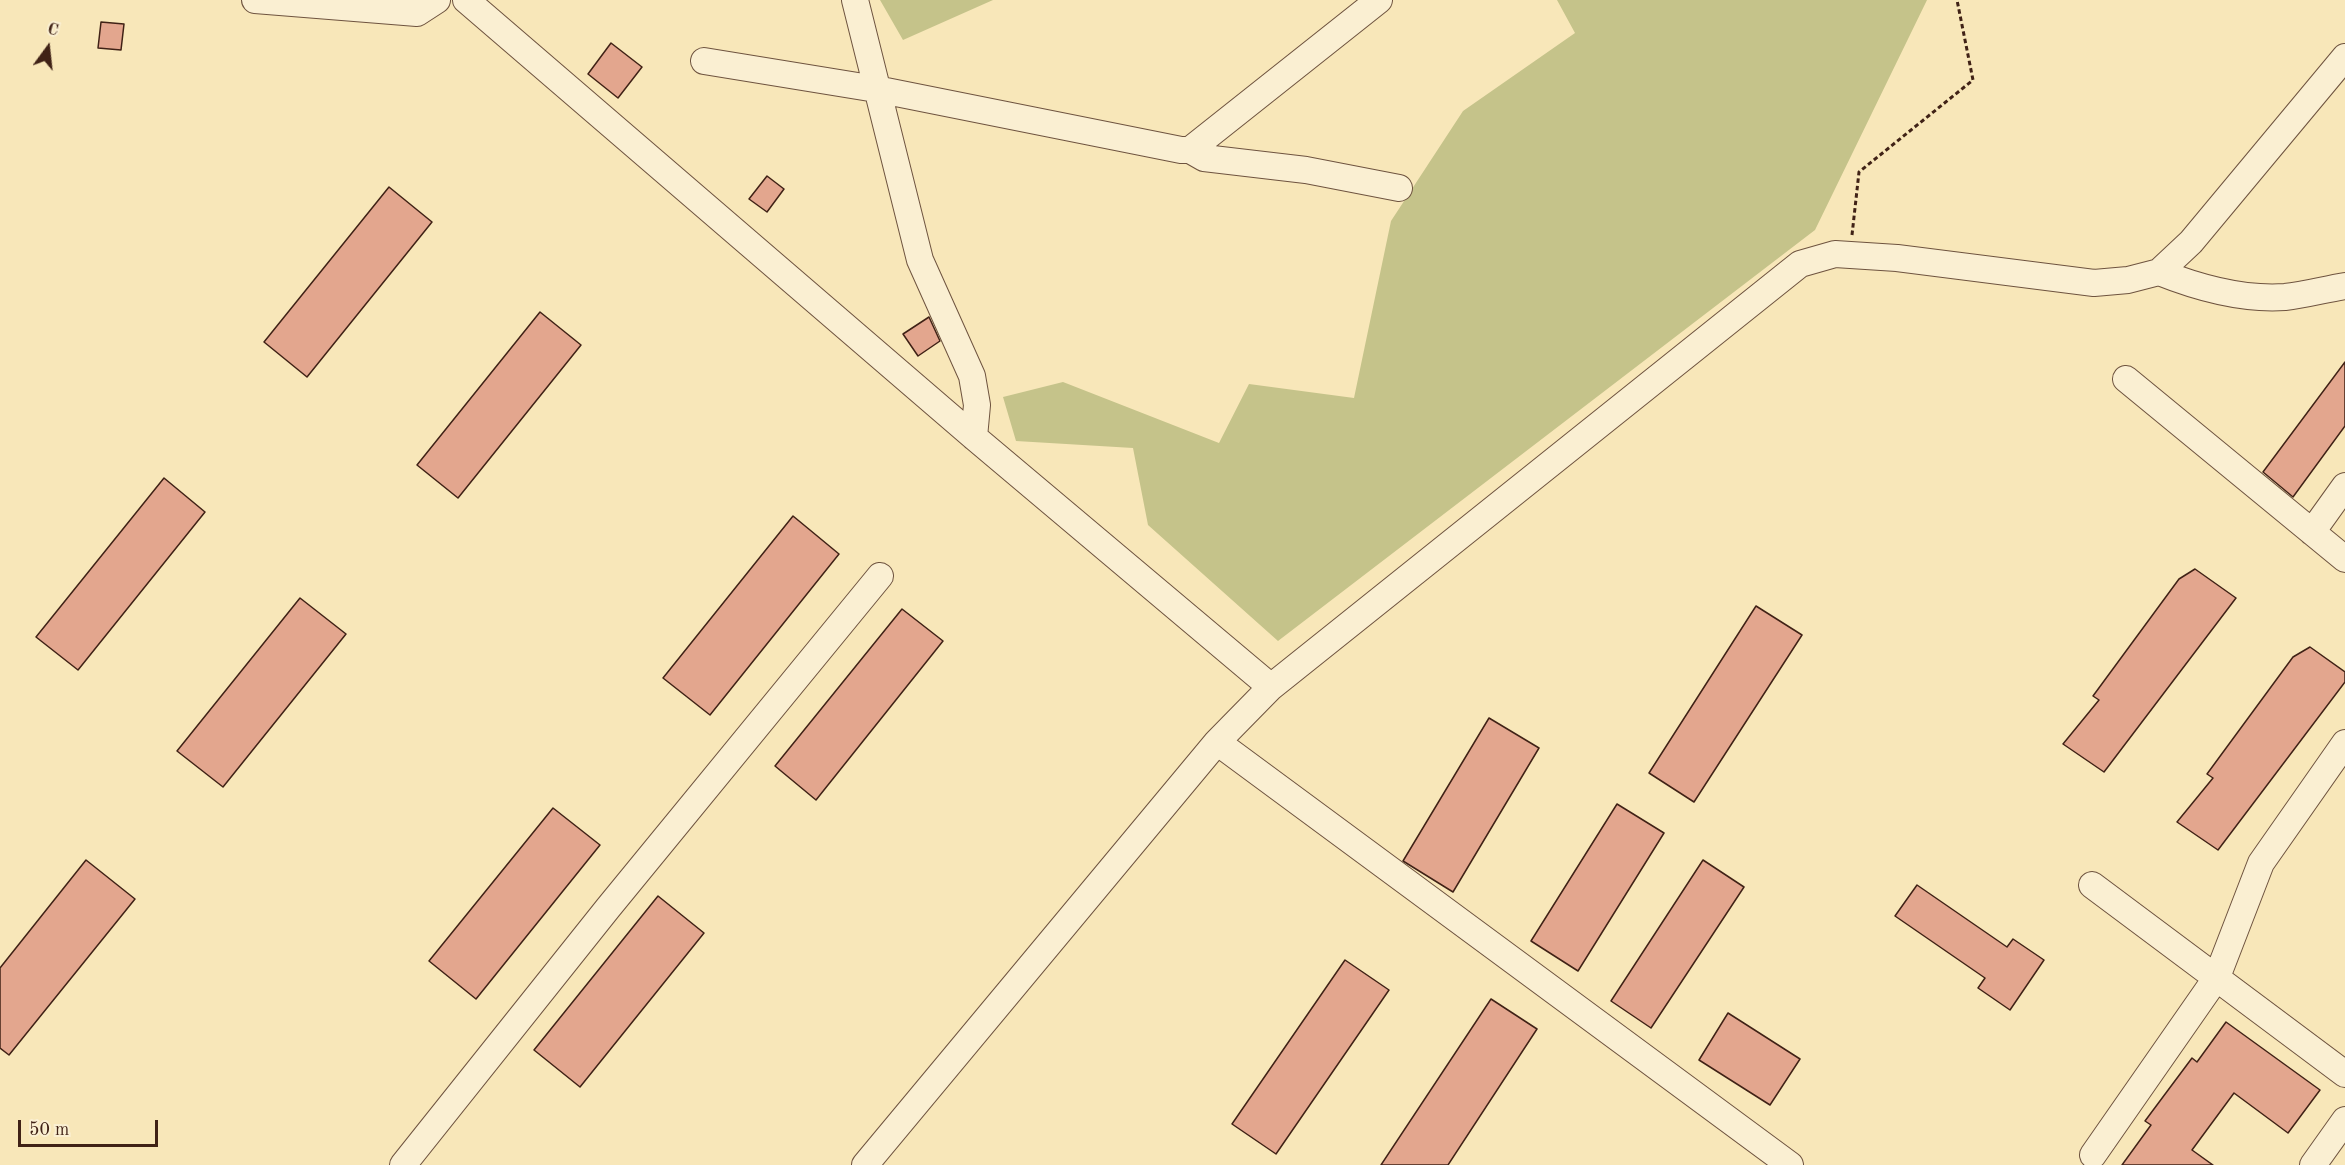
<!DOCTYPE html>
<meta charset="utf-8">
<style>
body{margin:0}
#map{position:relative;width:2345px;height:1165px;overflow:hidden;background:#f8e7b9;font-family:"Old Standard TT",serif}
canvas{display:block}
.north{position:absolute;left:18px;top:18px;width:60px;height:60px;-webkit-text-stroke:4px #faefd2;paint-order:stroke;rotate:15deg;font-size:16px;font-weight:700;line-height:24px;text-align:center;color:#402216}
.north::after{content:'';display:block;margin:auto;width:21px;height:27px;background:#402216;clip-path:polygon(50% 0,100% 100%,50% 72%,0 100%)}
.scale{position:absolute;left:18px;top:1120px;width:140px;height:27px;box-sizing:border-box;border:3px solid #402216;border-top:0;padding-left:8px;font-size:18px;line-height:21px;white-space:nowrap;color:#402216;-webkit-text-stroke:4px #faefd2;paint-order:stroke}
</style>
<div id="map">
<canvas width="2345" height="1165"></canvas>
<div class="north">С</div>
<div class="scale">50 m</div>
</div>
<script>
const context = document.querySelector('canvas').getContext('2d');
context.lineJoin = 'round';
function fillPath(path, color) {
  context.fillStyle = color;
  context.fill(path, 'evenodd');
}
function stroke(path, color, width, dash) {
  context.strokeStyle = color;
  context.lineWidth = width;
  context.lineCap = dash ? 'butt' : 'round';
  context.setLineDash(dash || []);
  context.stroke(path);
}
fillPath(new Path2D(`
 M880 0H993L903 40Z
 M1557 0H1927L1815 230 1278 641 1148 525 1133 448 1016 441 1003 397 1063 382 1219 443 1249 384 1354 398 1391 221 1463 111 1575 33Z`), '#c5c38a');
const building = new Path2D(`
 M101 22 124 24 121 50 98 48Z
 M611 43 642 67 618 98 588 74Z
 M767 176 784 189 767 212 749 199Z
 M389 187 432 222 307 377 264 342Z
 M540 312 581 345 458 498 417 465Z
 M929 317 940 341 918 356 903 334Z
 M2345 362V426L2293 497 2263 472Z
 M164 478 205 512 78 670 36 637Z
 M793 516 839 554 710 715 663 678Z
 M2195 569 2236 598 2104 772 2063 744 2099 700 2093 696 2179 579Z
 M300 598 346 634 223 787 177 751Z
 M1756 606 1802 635 1694 802 1649 773Z
 M902 609 943 641 816 800 775 766Z
 M2310 647 2345 672V682L2218 850 2177 822 2213 778 2207 774 2293 657Z
 M1489 718 1539 748 1453 892 1403 861Z
 M1617 804 1664 833 1578 971 1531 941Z
 M553 808 600 845 476 999 429 961Z
 M86 860 135 899 9 1055 0 1048V968Z
 M1703 860 1744 887 1651 1028 1611 1001Z
 M1917 885 2007 947 2013 939 2044 960 2010 1010 1978 988 1985 978 1895 916Z
 M658 896 704 933 580 1087 534 1050Z
 M1345 960 1389 990 1276 1154 1232 1124Z
 M1491 999 1537 1029 1448 1165H1381Z
 M1728 1013 1800 1059 1770 1105 1699 1060Z
 M2226 1022 2320 1090 2288 1133 2234 1093 2192 1150 2213 1165H2122L2151 1125 2145 1121 2192 1058 2197 1062Z`);
fillPath(building, '#e3a68e');
stroke(building, '#402216', 1.5);
const minor = new Path2D(`
 M255 0 417 13 437 0
 M466 0 974 437 1271 687
 M855 0 920 260 972 376 977 405 974 437
 M704 61 876 89 1181 150H1190L1379 0
 M1190 150 1204 158 1306 170 1399 188
 M2159 272C2199 288 2242 300 2285 297 2305 295 2326 289 2345 286
 M2126 379 2345 559
 M2312 532 2345 486
 M1217 742 1790 1165
 M2092 885 2345 1074
 M2093 1155 2217 977 2261 863 2345 743
 M403 1165 608 908 880 576
 M865 1165 1217 742 1271 687 1800 264 1835 254 1897 258 2094 283 2128 280 2159 272 2191 242 2345 57
 M2313 1165 2345 1120`);
stroke(minor, '#6e533f', 28);
stroke(new Path2D(`
 M1852 235 1859 172 1973 80 1957 0`), '#402216', 3, [4.5, 3]);
stroke(minor, '#faefd2', 26);
</script>
